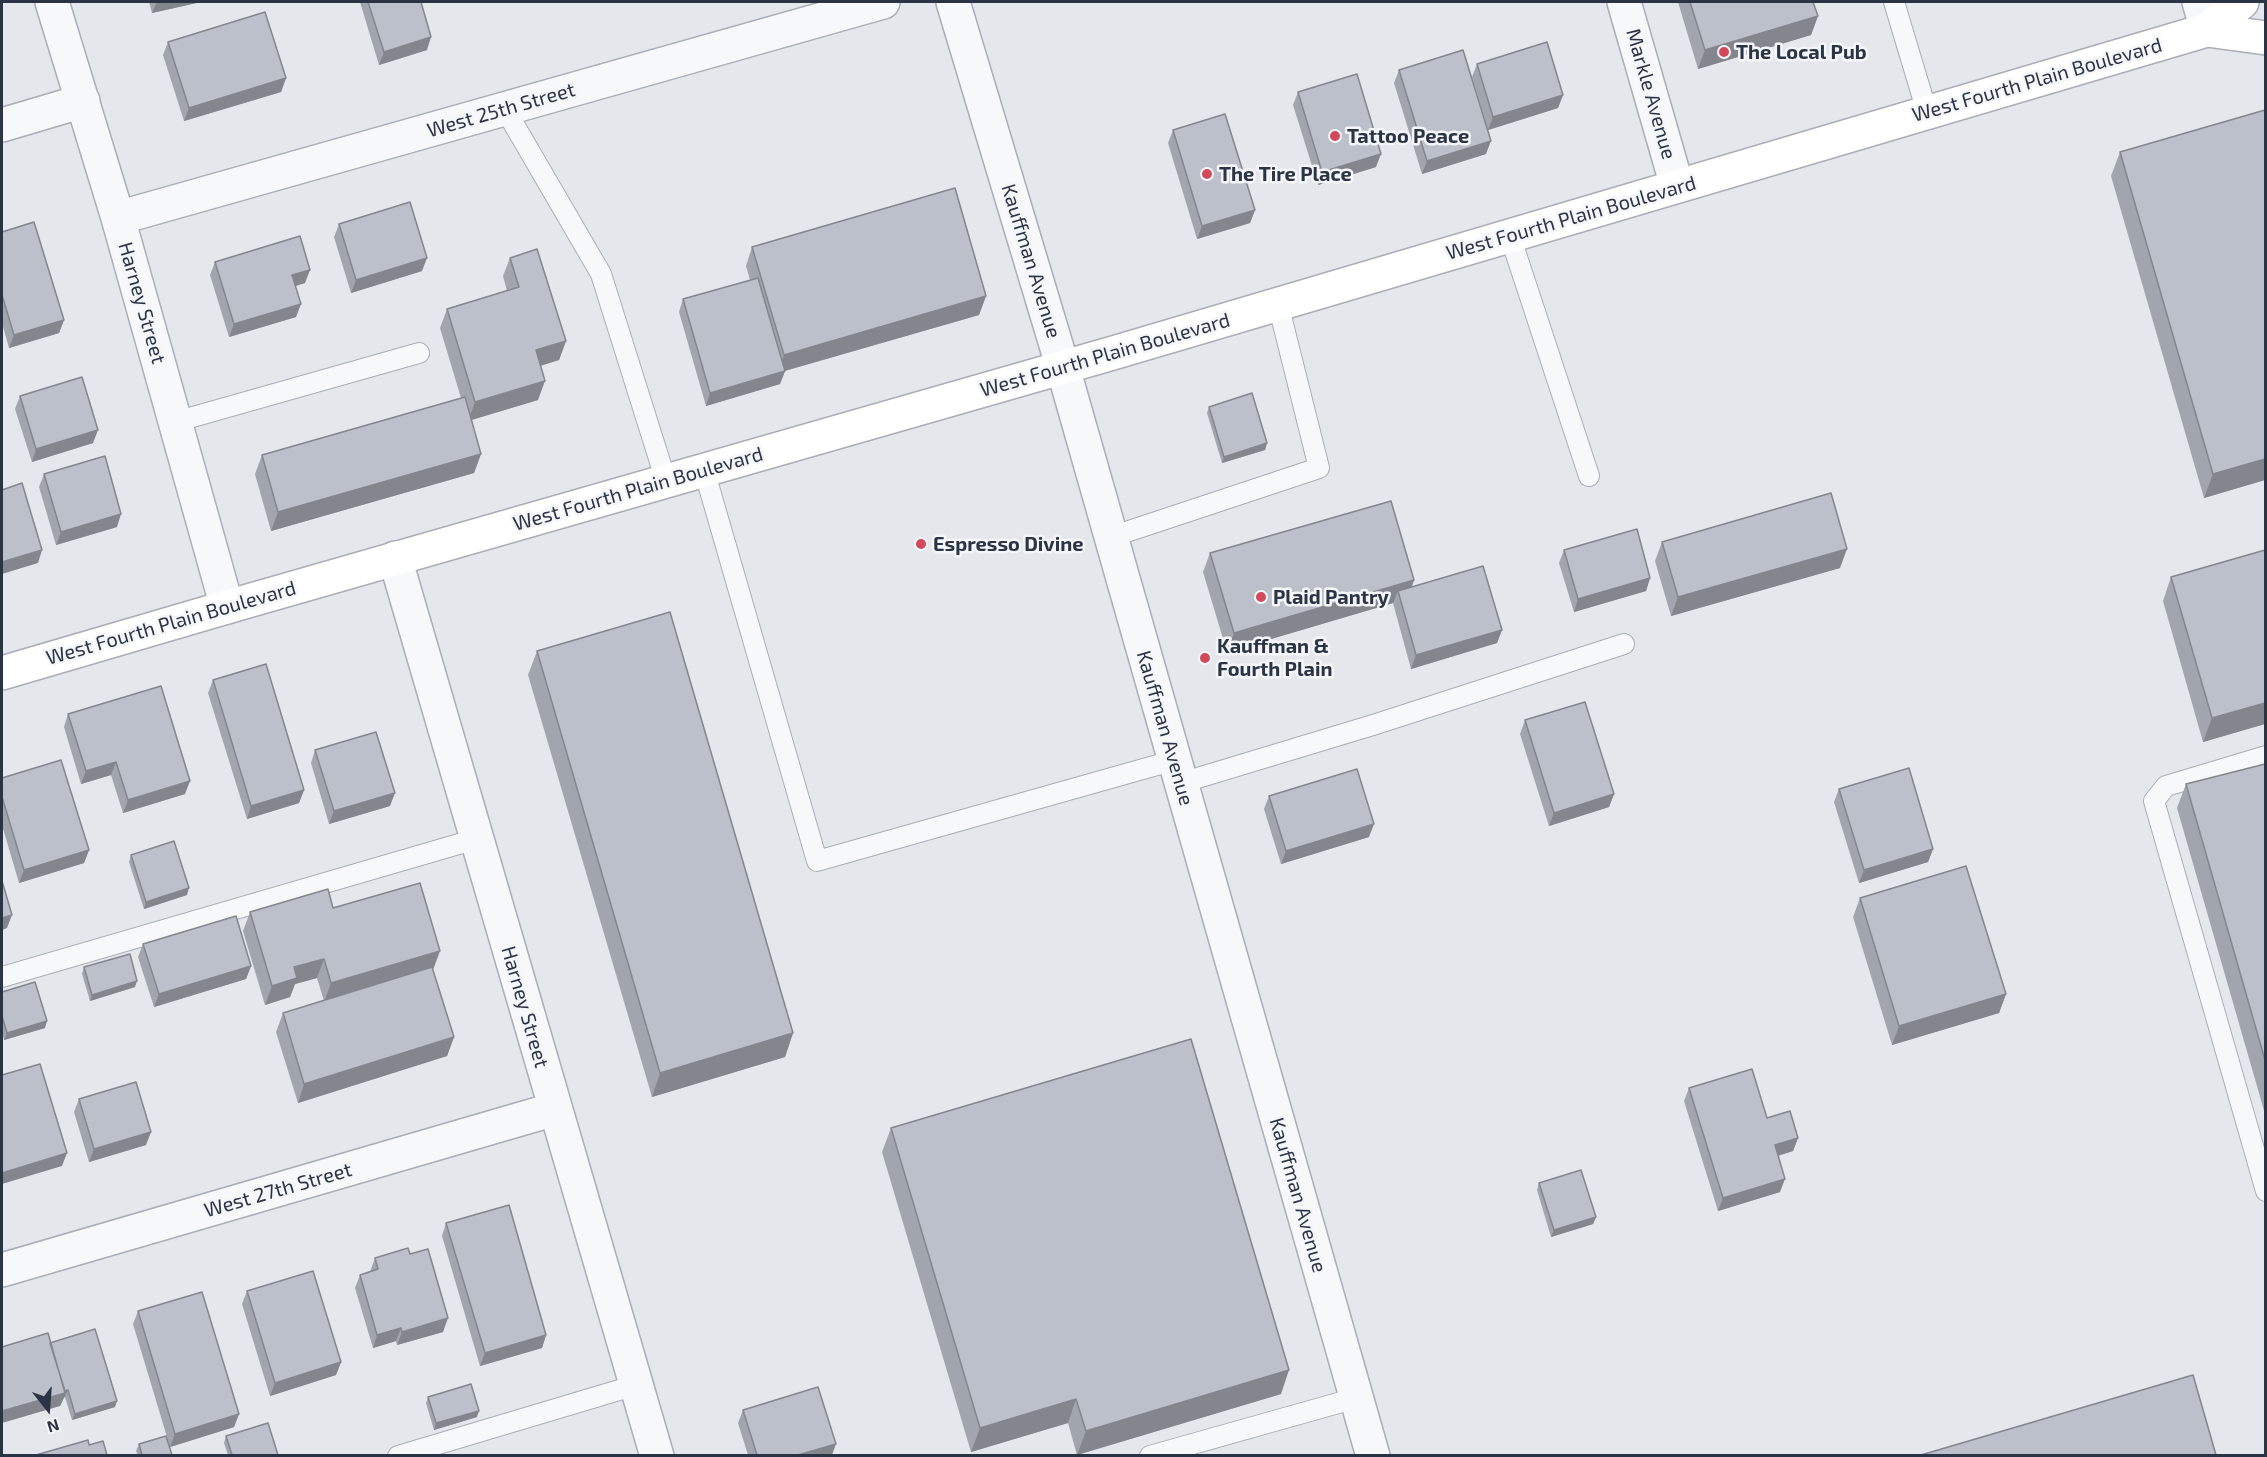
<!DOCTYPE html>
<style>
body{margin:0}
#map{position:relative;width:2267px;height:1457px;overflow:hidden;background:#e4e7ec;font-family:"Exo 2",sans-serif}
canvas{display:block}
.frame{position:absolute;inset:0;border:3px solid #2b3445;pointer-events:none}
.north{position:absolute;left:18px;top:1379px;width:60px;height:60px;-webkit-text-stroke:4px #f4f6f9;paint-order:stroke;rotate:163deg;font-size:16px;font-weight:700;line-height:24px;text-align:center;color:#2b3445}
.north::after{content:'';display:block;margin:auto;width:21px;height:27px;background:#2b3445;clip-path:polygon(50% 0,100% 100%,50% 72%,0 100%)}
</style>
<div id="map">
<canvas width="2267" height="1457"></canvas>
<div class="frame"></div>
<div class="north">N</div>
</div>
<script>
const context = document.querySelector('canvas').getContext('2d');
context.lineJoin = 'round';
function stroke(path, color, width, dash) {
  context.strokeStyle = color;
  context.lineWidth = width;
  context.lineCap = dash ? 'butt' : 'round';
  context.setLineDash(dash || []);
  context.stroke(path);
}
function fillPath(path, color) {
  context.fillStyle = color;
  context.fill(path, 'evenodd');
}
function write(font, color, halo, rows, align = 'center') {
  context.font = font + ' "Exo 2",sans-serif';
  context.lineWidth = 5;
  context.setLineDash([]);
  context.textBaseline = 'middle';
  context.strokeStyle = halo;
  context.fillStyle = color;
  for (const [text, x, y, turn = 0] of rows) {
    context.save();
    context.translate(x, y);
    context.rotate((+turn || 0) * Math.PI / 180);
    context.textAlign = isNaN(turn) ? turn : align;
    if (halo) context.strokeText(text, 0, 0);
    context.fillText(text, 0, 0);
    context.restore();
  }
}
const service = new Path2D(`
 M1894 2 1927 112
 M505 109 601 274 666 481
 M1510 236 1589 476
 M175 422 419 353
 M704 470 817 861 1175 760
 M1111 537 1319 468 1278 304
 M2266 756 2166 786 2154 801 2266 1191
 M1181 783 1373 725 1624 644
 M2 977 476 839
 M398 1456 636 1385
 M1150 1456 1356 1398`);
const minor = new Path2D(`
 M52 2 118 218 227 607
 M1624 2 1677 186
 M2199 2 2207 30
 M2 125 83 101
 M118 218 883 2
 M395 558 657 1456
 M2 1270 555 1109`);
const tertiary = new Path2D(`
 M953 2 1063 368 1373 1456`);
const secondary = new Path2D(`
 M2207 30 2266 38
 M2 673 227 607 1113 353 2207 30 2242 2`);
stroke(service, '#a9aeb7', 22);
stroke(minor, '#a9aeb7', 36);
stroke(tertiary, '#a9aeb7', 36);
stroke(secondary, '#a9aeb7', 36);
stroke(service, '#f7f8fa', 20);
stroke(minor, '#f7f8fa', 33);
stroke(tertiary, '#f7f8fa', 33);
stroke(secondary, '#fff', 33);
fillPath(new Path2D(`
 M149 2H201L152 13Z
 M360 2H421L427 50 379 65Z
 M1678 2H1813L1818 16 1811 35 1698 69Z
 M168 42 286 78 281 92 184 121 163 55Z
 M1477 64 1563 95 1558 108 1488 130 1472 77Z
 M1399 70 1486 154 1422 174 1394 83Z
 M1298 92 1376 167 1318 185 1293 105Z
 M1173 130 1255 210 1250 223 1197 239 1168 143Z
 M2120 152 2265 480 2204 498 2111 176Z
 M339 224 422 271 351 293 334 237Z
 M2 232 64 320 59 333 9 348 2 323Z
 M752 247 986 296 979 315 785 371 780 384 706 406 679 312 683 299 750 280 746 266Z
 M510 258 566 341 559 360 540 366 538 400 471 420 481 454 474 473 271 531 255 474 262 455 461 398 440 328 447 309 507 291 503 276Z
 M215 262 305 283 296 286V317L229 337 210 275Z
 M20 396 93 443 32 462 15 409Z
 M1209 407 1267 443 1265 450 1222 463 1207 413Z
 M44 474 117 527 56 545 39 487Z
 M1662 542 1840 568 1671 616 1655 561Z
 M1564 550 1650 578 1646 591 1574 612 1559 563Z
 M2265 550V724L2203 742 2163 601 2171 577Z
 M1210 553 1414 580 1412 587 1502 630 1497 643 1411 669 1393 603 1227 652 1203 572Z
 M537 651 793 1033 785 1057 652 1097 528 675Z
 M213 680 304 790 299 803 247 819 208 693Z
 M68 714 185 794 123 813 111 775 81 784 64 727Z
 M1525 720 1614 794 1609 807 1549 826 1520 734Z
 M315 750 390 806 329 824 311 763Z
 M2265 764V1114L2177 808 2186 784Z
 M2 778 89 850 84 863 19 883 2 825Z
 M1839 789 1933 849 1928 862 1859 883 1834 802Z
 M1269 796 1369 837 1281 864 1264 809Z
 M131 855 187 895 144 909 129 862Z
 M1860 898 2006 994 1999 1013 1892 1045 1853 917Z
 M333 908 433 970 454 1037 447 1056 298 1103 276 1032 283 1013 324 1001 317 978 295 984 290 997 265 1005 243 931 250 912Z
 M143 944 251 966 246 979 154 1007 138 957Z
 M84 967 135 987 90 1001 82 974Z
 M2 992 45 1028 4 1040 2 1031Z
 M1689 1088 1767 1118 1798 1138 1793 1151 1778 1156 1780 1192 1718 1211 1684 1101Z
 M79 1099 146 1145 89 1162 74 1112Z
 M891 1128 1281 1394 1077 1455 1068 1423 971 1452 882 1152Z
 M1539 1183 1596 1217 1593 1224 1551 1237 1537 1190Z
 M446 1223 546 1335 542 1348 480 1366 442 1236Z
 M410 1254 443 1332 397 1345 396 1341 373 1348 355 1288 360 1275 370 1272 375 1258Z
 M247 1291 341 1362 336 1375 270 1396 242 1304Z
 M138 1311 239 1414 234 1427 170 1447 133 1324Z
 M50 1343 115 1407 72 1420 65 1397 63 1398 60 1406Z
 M428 1397 477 1417 434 1430 426 1403Z
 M743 1410 832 1455H748L738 1423Z
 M226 1436 278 1455H228L224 1443Z
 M139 1444 172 1455H138L136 1451Z`), '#a1a5ae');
fillPath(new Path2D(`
 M157 2H201L152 13Z
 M1818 16 1811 35 1698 69 1705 50Z
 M431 37 427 50 379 65 384 52Z
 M286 78 281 92 184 121 189 108Z
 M1563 95 1558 108 1488 130 1493 117Z
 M1491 141 1486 154 1422 174 1427 161Z
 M1381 154 1376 167 1318 185 1322 172Z
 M1255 210 1250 223 1197 239 1202 226Z
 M427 258 422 271 351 293 356 280Z
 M310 270 305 283 288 288 292 275Z
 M986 296 979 315 777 373 784 355Z
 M301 304 296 317 229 337 234 324Z
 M64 320 59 333 9 348 14 335Z
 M566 341 559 360 529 369 536 350Z
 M785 371 780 384 706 406 710 393Z
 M545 381 538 400 468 421 475 402Z
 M98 430 93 443 32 462 36 449Z
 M1267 443 1265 450 1222 463 1224 457Z
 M481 454 474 473 271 531 278 512Z
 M2265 459V480L2204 498 2213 474Z
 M121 514 117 527 56 545 61 532Z
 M1847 549 1840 568 1671 616 1678 597Z
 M42 550 38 563 2 574V562Z
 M1650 578 1646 591 1574 612 1578 599Z
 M1414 580 1407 599 1398 591 1393 603 1227 652 1234 633Z
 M1502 630 1497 643 1411 669 1416 655Z
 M2265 703V724L2203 742 2212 718Z
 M116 762 111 775 81 784 86 771Z
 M190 781 185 794 123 813 128 800Z
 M304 790 299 803 247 819 251 806Z
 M395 793 390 806 329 824 334 811Z
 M1614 794 1609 807 1549 826 1554 813Z
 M1374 824 1369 837 1281 864 1286 851Z
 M1933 849 1928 862 1859 883 1864 870Z
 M89 850 84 863 19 883 24 870Z
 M189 888 187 895 144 909 146 902Z
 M12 915 7 928 2 930V918Z
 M440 951 433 970 324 1002 331 983Z
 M324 959 317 978 295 984 290 997 265 1005 272 986 294 967Z
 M251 966 246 979 154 1007 159 994Z
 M137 981 135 987 90 1001 92 995Z
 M2006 994 1999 1013 1892 1045 1899 1026Z
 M47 1021 45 1028 4 1040 7 1033Z
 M793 1033 785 1057 652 1097 660 1073Z
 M454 1037 447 1056 298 1103 304 1084Z
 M151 1132 146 1145 89 1162 94 1149Z
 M1798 1138 1793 1151 1770 1158 1775 1145Z
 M67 1153 62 1166 2 1184V1173Z
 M1785 1179 1780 1192 1718 1211 1723 1198Z
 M1596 1217 1593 1224 1551 1237 1554 1230Z
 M448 1318 443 1332 397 1345 402 1332Z
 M401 1328 396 1341 373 1348 377 1335Z
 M546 1335 542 1348 480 1366 485 1353Z
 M341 1362 336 1375 270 1396 275 1383Z
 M1289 1370 1281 1394 1077 1455 1086 1431Z
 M68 1390 60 1406 2 1423V1411Z
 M1076 1399 1068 1423 971 1452 980 1428Z
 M117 1401 115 1407 72 1420 75 1414Z
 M479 1411 477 1417 434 1430 436 1423Z
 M239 1414 234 1427 170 1447 175 1434Z
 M836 1444 832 1455H798Z`), '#83868d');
const building = new Path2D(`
 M368 2H421L431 37 384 52Z
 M1690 2H1813L1818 16 1705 50Z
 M265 12 286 78 189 108 168 42Z
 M1547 42 1563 95 1493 117 1477 64Z
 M1463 50 1491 141 1427 161 1399 70Z
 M1357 74 1381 154 1322 172 1298 92Z
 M2265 110V459L2213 474 2120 152Z
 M1225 114 1255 210 1202 226 1173 130Z
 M955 188 986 296 784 355 752 247Z
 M410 202 427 258 356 280 339 224Z
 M34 222 64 320 14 335 2 295V232Z
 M300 236 310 270 292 275 301 304 234 324 215 262Z
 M537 249 566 341 536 350 545 381 475 402 447 309 519 287 510 258Z
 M758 278 785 371 710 393 683 299Z
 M82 377 98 430 36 449 20 396Z
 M1252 393 1267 443 1224 457 1209 407Z
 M465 397 481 454 278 512 262 455Z
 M105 456 121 514 61 532 44 474Z
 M22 483 42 550 2 562V490Z
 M1831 493 1847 549 1678 597 1662 542Z
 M1391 501 1414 580 1234 633 1210 553Z
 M1637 529 1650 578 1578 599 1564 550Z
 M2265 550V703L2212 718 2171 577Z
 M1483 566 1502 630 1416 655 1398 591Z
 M670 612 793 1033 660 1073 537 651Z
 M266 664 304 790 251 806 213 680Z
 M161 686 190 781 128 800 116 762 86 771 68 714Z
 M1585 702 1614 794 1554 813 1525 720Z
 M376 732 395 793 334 811 315 750Z
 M61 760 89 850 24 870 2 797V778Z
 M2265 764V1060L2186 784Z
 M1909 768 1933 849 1864 870 1839 789Z
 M1357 769 1374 824 1286 851 1269 796Z
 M174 841 189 888 146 902 131 855Z
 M1966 866 2006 994 1899 1026 1860 898Z
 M2 881 12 915 2 918Z
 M420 883 440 951 331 983 324 959 294 967 297 978 272 986 250 912 328 889 333 908Z
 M236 916 251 966 159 994 143 944Z
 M130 954 137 981 92 995 84 967Z
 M432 967 454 1037 304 1084 283 1013Z
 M35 982 47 1021 7 1033 2 1016V992Z
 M1191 1039 1289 1370 1086 1431 1076 1399 980 1428 891 1128Z
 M40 1064 67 1153 2 1173V1075Z
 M1752 1069 1767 1118 1790 1111 1798 1138 1775 1145 1785 1179 1723 1198 1689 1088Z
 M136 1082 151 1132 94 1149 79 1099Z
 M1581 1170 1596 1217 1554 1230 1539 1183Z
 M509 1205 546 1335 485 1353 446 1223Z
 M408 1248 410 1254 428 1249 448 1318 402 1332 401 1328 377 1335 360 1275 378 1269 375 1258Z
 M313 1271 341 1362 275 1383 247 1291Z
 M202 1292 239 1414 175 1434 138 1311Z
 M95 1329 117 1401 75 1414 68 1390 65 1391 50 1343Z
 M48 1333 65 1393 2 1411V1347Z
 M2193 1375 2216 1455H1921Z
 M471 1384 479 1411 436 1423 428 1397Z
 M818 1387 836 1444 798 1455H757L743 1410Z
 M268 1423 278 1455H232L226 1436Z
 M166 1436 172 1455H142L139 1444Z
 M88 1440 89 1445 103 1441 107 1455H36Z`);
fillPath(building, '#bbc0ca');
stroke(building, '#83868d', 1.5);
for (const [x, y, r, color] of [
 [1724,52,6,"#d1495b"],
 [1335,136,6,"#d1495b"],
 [1207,174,6,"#d1495b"],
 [921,544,6,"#d1495b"],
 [1261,597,6,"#d1495b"],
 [1205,658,6,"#d1495b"]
]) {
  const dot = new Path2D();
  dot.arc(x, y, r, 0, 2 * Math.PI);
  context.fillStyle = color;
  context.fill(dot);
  stroke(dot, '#f4f6f9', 2);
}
write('bold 20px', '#2b3445', '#f4f6f9', [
 ["The Local Pub",1736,52],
 ["Tattoo Peace",1347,136],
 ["The Tire Place",1219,174],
 ["Espresso Divine",933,544],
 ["Plaid Pantry",1273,597],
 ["Kauffman &",1217,646],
 ["Fourth Plain",1217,669]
], 'left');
write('20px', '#2b3445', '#f4f6f9', [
 ["West Fourth Plain Boulevard",2037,80,-16],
 ["Markle Avenue",1651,94,74],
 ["West 25th Street",501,110,-16],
 ["West Fourth Plain Boulevard",1571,218,-16],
 ["Kauffman Avenue",1031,261,73],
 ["Harney Street",142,303,74],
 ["West Fourth Plain Boulevard",1105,355,-16],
 ["West Fourth Plain Boulevard",638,489,-16],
 ["West Fourth Plain Boulevard",171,623,-16],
 ["Kauffman Avenue",1165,728,74],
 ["Harney Street",525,1007,74],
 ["West 27th Street",278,1190,-16],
 ["Kauffman Avenue",1298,1195,74]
]);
</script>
